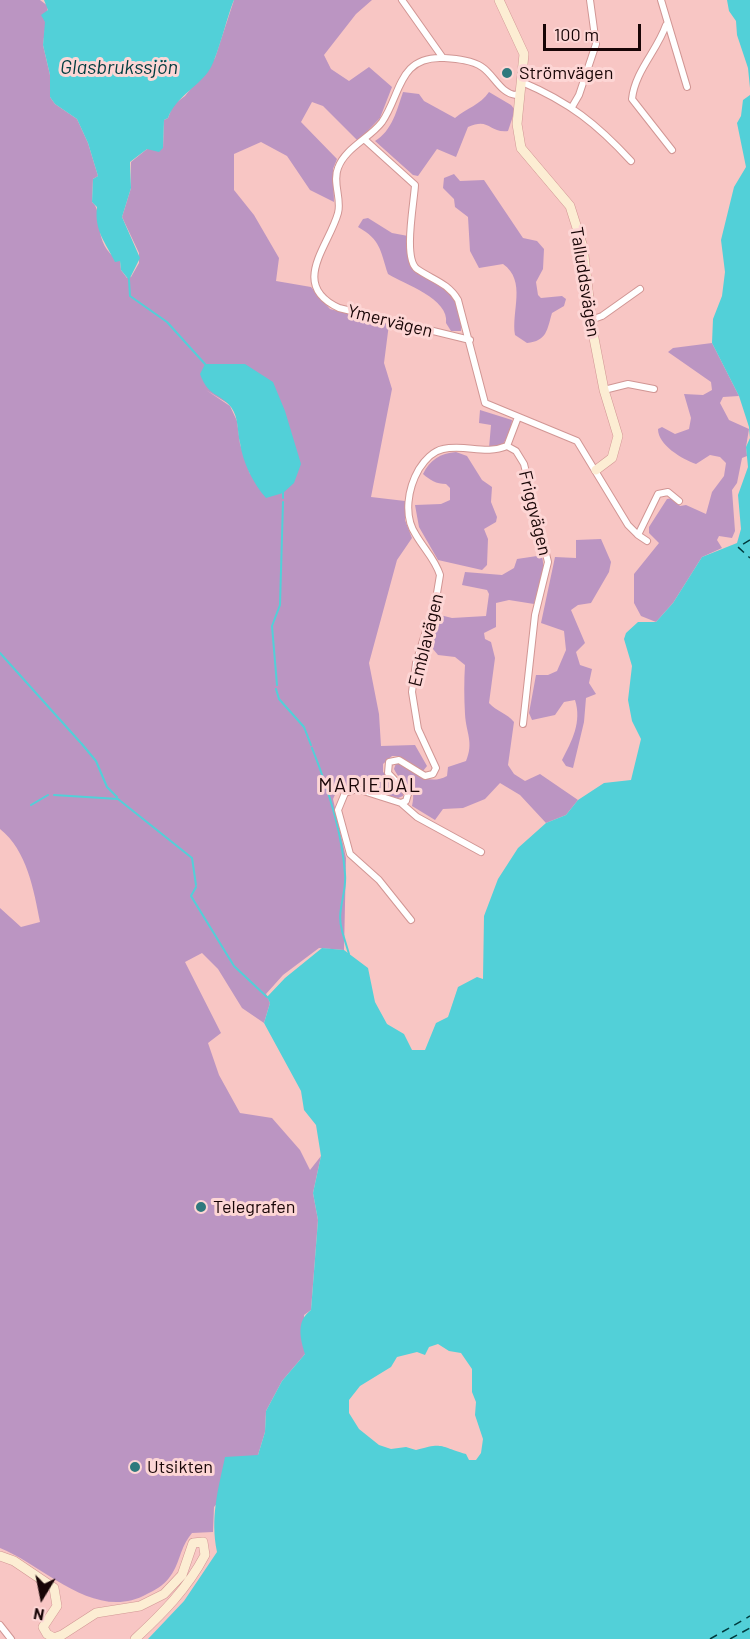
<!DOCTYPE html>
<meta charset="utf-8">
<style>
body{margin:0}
#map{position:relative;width:750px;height:1639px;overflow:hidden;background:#f8c6c4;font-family:Barlow,sans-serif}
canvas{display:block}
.north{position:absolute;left:12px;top:1567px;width:60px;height:60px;-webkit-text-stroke:4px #fdd6d5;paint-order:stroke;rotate:190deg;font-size:16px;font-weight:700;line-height:24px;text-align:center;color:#180506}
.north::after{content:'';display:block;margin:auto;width:21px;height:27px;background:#180506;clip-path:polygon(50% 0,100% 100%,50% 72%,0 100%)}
.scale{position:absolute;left:543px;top:24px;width:98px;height:27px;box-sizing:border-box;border:3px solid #180506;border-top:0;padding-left:8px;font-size:18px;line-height:21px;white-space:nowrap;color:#180506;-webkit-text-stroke:4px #fdd6d5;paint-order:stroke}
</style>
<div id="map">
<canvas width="750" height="1639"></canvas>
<div class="north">N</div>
<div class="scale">100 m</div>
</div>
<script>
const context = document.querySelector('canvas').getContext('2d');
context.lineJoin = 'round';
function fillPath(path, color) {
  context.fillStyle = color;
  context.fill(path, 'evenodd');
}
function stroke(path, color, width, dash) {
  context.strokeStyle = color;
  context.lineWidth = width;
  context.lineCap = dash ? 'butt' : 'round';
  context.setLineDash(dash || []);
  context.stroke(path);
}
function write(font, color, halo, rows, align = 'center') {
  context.font = font + ' Barlow,sans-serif';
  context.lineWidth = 6;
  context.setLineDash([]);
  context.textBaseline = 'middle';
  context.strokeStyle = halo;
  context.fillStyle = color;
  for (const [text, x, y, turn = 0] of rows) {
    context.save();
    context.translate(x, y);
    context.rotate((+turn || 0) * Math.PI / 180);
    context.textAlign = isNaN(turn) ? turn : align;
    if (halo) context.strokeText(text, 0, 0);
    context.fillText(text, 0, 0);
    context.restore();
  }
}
fillPath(new Path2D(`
 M0 0H40L48 6 43 45 50 75V97L55 104 77 119 88 143 98 176 93 179 92 202C105 212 90 244 120 261L121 270 127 278 131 277 139 263V253L122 217 131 188V162L147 149 163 148 164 120 168 118 173 105 185 96 215 58 234 0H372L356 14 324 55 331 69 349 81 369 67 392 87 380 118 358 141 323 106 312 102 301 122 337 159 333 169 334 202 310 190 287 156 261 142 234 154V190L254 215 279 258 276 281 311 287 330 309 389 324 384 363 392 389 371 497 405 501V520L412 538 397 560 369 663 379 714 381 746 415 745 427 766 423 771 398 756H392L383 764V772L403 790V796L398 798 351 786H339L333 799 346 858 344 950 319 948 283 975 266 994 270 1003 264 1023 242 1008 218 969 202 953 185 962 221 1033 208 1043 219 1075 240 1113 272 1118 300 1150 310 1170 321 1156 313 1193 318 1220 311 1310 304 1315 305 1354 282 1381 266 1411 265 1432 258 1455 214 1507 213 1532 192 1533 189 1537C180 1549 179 1566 169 1578 163 1586 155 1590 147 1594 95 1623 45 1566 0 1548V908L21 927 40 922C34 891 27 850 0 829ZM206 390 294 444 250 474 240 444 237 421 230 406Z
 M403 92 419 94 424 101 455 118C467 108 480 105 489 92L511 105 515 110 508 131C488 133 490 117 468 127L456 157 437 149 418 176 413 175 375 141C392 131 397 110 403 92Z
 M454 174 460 181 484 180 523 238 537 241 544 249 543 269 536 282 538 295 541 298 562 296 566 299 564 306 552 313C547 330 547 341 527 343L515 335C511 311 527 281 503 264L479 268 470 251 468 217 455 207 454 199 443 188 444 178Z
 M368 218 392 233 408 236 410 266C433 288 465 287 461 331H451L446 323C450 299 404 284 388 274 380 250 381 240 358 227L363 219Z
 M712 343 739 396 723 397 720 403 729 420 749 429 746 447 747 456 742 458 737 483 732 490 735 531 732 538 719 536 717 540 722 548 702 557 673 603 656 622 641 616 634 603V574L659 543 649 533V527L667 499 673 498 680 506 686 505 706 514 712 492 724 476 726 463 720 457 710 455 696 464C682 459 658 445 658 429L662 427 675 434 689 429 691 418 684 394 703 395 712 390 711 382 668 352 673 348Z
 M480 410 512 420 511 430 502 446 489 448 491 425 479 423Z
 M456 452 467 456 482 480 492 487 491 502 497 517 496 522 484 529 488 539 487 565 482 570 438 560 419 527 415 505 441 504 450 500V488L446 484C436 484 430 480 423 474 430 460 440 453 456 452Z
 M601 539 611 562 609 572 591 603 578 605 571 610 585 643 576 652 580 665 592 669 589 683 596 694 586 698 584 722 573 768 566 766 562 760C572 741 582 722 575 700L564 702 555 715 532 720 529 713 536 675H548L557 671 566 650 564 631 541 623 555 557 576 558V540Z
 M540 551C548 568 539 587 534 604L509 600 496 603V627L484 633 485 639 491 642 495 658 489 703C497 712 507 713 514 722L508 765 514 774 525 781 540 774 578 800 566 815 546 823 520 795 500 783 485 799 463 808 443 809 435 820 412 806C418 781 402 787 394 769L396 763H399C415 773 428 786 447 776L448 767 466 761C474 742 466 733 465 714 464 697 464 681 465 665L455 657 438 655 433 649V628L440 615 452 618 486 616 489 594 487 590 462 585 465 572 502 575 514 568 517 559 537 556Z`), '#bb95c2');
fillPath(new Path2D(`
 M44 0H234C227 16 217 61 208 72 196 88 175 98 168 118L164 120 163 148 159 152 147 149 130 162 131 188 122 217 140 258 129 280 121 270 120 261 115 262C106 243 94 231 97 207L92 202 93 179 98 176 88 143 77 119 55 104 50 97V75L43 45 45 22 41 15 48 10Z
 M727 0H750V88L748 68 737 35 736 21 729 11Z
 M750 95V1639H148L184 1601 217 1552C210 1518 218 1490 225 1457L258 1455 265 1432 266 1411 282 1381 305 1354C300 1338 296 1321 311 1310L318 1220 313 1193 321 1156 316 1125 304 1110 301 1091 264 1023 270 1003 267 997 285 978 322 948 344 950 368 968 375 1002 387 1024 404 1034 412 1050H425L436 1023 448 1017 458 987 477 977 483 979 484 916 498 879 518 848 546 823 566 815 578 800 604 783 631 780 641 739 632 721 628 700 632 666 624 639 626 633 638 622H656L673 603 702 557 737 543 741 529 738 495 748 467 746 447 750 438 749 427 739 396 712 343 713 319 722 296 725 272 721 240 734 187 746 167 737 123 741 116 743 100ZM438 1344 449 1351 461 1353 472 1369V1392L476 1402 475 1415 483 1439 481 1453 476 1460H469L466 1454C439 1446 443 1442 416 1450L406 1447 391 1449 379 1445 359 1429 349 1413V1400L360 1386 391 1367 397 1357 417 1352 425 1355 429 1347Z
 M205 364H245L273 382 285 411 301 464 294 483 283 493 266 498C253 483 243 463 240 443 237 431 239 418 231 407 219 392 209 398 200 374Z`), '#52d0d8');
stroke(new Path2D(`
 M129 280 130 296 167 322 205 364
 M283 493V498
 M0 653 80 742
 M277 685 272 626 280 605 283 502
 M276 689 279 699 304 727 311 745
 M81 743 96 761 107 787 117 797
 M312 748C328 788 342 831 345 874 347 893 336 911 342 930
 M54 795 118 799 192 858 196 885
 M31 805 48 795
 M196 887 191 896 234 966 267 997
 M342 931 349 954`), '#52d0d8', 2);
stroke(new Path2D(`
 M750 540 738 547 750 558
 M710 1639 750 1616
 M730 1639 750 1628`), '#003c3f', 1.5, [8, 6]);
const street = new Path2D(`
 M402 0 443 58C456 59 472 60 482 67 494 75 501 94 516 95L520 93
 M661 0 687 87
 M666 25C657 51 635 71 632 99L672 150
 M443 58C398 56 401 95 382 122 370 138 345 148 338 168 332 182 342 199 338 213 329 246 289 285 339 308L470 340
 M522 82C569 102 597 124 631 161
 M572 107 579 95 596 44 590 0
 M364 139 415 185C414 203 403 259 417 269 433 280 448 283 458 300L485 403 577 441 628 525 638 535 658 494 668 492 679 501
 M591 320 602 316 640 289
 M604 390 628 384 654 389
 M518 417 507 446 516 451 524 464 548 562 535 615 523 724
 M638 535 647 541
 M401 803 406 801 408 794 388 773 389 762 399 760 425 776 433 774 436 768 418 729 412 692 416 663 436 599 440 575C435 559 424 549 416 535 403 516 408 488 419 469 424 461 433 451 443 449 465 444 486 455 507 446
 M411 920 379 880 350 854 338 810 345 793 357 789 401 803 417 817 481 852
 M0 1625 11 1639`);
const secondary = new Path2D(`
 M499 0 524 54 517 124 521 148 570 206 583 247 593 333 604 390 618 436 612 458 596 470
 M0 1556 14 1561 54 1588 57 1606 43 1627 47 1634 54 1638 62 1635 96 1613 140 1606 164 1594 182 1575 193 1543 203 1542 205 1555C187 1589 163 1613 135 1639`);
stroke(street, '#d19694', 8);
stroke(secondary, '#d19694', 10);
stroke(street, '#fff', 6);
stroke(secondary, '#fcedd3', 9);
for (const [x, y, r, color] of [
 [507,73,6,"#2f797d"],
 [201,1207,6,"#2f797d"],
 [135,1467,6,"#2f797d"]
]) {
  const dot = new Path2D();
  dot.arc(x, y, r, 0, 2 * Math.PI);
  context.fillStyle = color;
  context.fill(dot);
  stroke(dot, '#fdd6d5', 2);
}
write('18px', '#180506', '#fdd6d5', [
 ["Strömvägen",519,73],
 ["Telegrafen",213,1207],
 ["Utsikten",147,1467]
], 'left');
write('18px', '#180506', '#fdd6d5', [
 ["Talluddsvägen",585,282,81],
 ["Ymervägen",390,321,14],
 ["Friggvägen",535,513,76],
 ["Emblavägen",426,640,-76]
]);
write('italic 20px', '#003c3f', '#fdd6d5', [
 ["Glasbrukssjön",119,67]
]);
context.letterSpacing = '1.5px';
write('20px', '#180506', '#fdd6d5', [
 ["MARIEDAL",370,785]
]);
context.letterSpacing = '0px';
</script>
